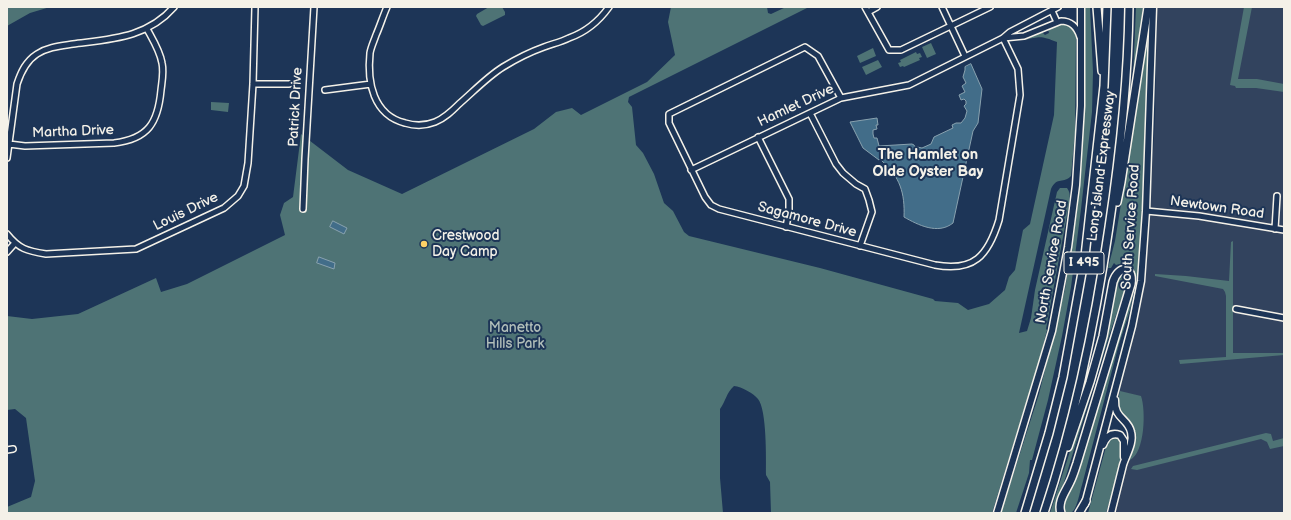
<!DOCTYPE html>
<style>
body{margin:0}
#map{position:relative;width:1291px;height:520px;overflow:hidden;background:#1d3557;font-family:"Balsamiq Sans",sans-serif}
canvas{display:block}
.frame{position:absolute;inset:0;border:8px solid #f4f1e8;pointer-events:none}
</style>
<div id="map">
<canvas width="1291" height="520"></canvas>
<div class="frame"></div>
</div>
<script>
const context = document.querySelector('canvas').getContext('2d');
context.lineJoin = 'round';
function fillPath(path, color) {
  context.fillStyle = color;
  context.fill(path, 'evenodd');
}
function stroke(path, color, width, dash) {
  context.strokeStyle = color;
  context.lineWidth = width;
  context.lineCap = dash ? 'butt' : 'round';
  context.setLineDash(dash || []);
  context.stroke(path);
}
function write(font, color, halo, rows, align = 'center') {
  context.font = font + ' "Balsamiq Sans",sans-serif';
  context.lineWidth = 4;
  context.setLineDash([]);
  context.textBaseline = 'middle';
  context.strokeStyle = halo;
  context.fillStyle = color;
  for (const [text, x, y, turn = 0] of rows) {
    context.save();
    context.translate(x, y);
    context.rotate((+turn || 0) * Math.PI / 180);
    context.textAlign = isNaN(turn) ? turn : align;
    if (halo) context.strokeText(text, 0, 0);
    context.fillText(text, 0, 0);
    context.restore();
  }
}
fillPath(new Path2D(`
 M1157 7H1284V513H1114L1128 460 1134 432 1133 428 1117 401 1136 329 1145 284 1155 120Z`), '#32435e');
fillPath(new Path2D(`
 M7 7H50L30 13 7 26Z
 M489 7H502L505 12V15L483 26 481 25 476 16 477 14Z
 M671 7H767L768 13 771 14 786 7H809L629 97 628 102 632 107 636 145 643 153 654 174 664 203 673 211 684 232 689 236 820 268 933 299 935 301 958 303 968 310 989 304 1005 290 1009 277 1015 270 1023 230 1030 224 1054 115 1057 42C1042 36 1040 36 1025 40L1042 32 1045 35 1049 33 1048 29C1060 24 1072 17 1076 35L1075 132 1071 176C1064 184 1057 176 1051 189L1019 333 1027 331 1031 318 1035 290 1057 192 1060 188H1067C1072 194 1069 203 1068 210L1046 329 1047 330 1039 361 992 513H771L770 482 766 475C766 459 767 410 758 399 753 393 742 387 734 386 726 393 726 401 720 409V478L723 513H7V507L31 497 35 481 26 418 15 409 7 410V316L32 319 78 314 156 278 161 292 187 284 285 235 280 215 284 203 293 197 301 134 348 170 402 194 534 129 556 112 572 108 581 115 647 82 675 55 668 22Z
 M1084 7H1090L1093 72 1092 112 1081 209 1071 287 1062 336 1048 400 1032 460H1030L1029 473 1016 513H1001L1039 394 1065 289 1077 210 1082 154Z
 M1136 7H1143L1133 78Z
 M1244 7H1252L1238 79H1257L1284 84V92L1256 88H1236L1235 86 1230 85Z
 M1148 24 1149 26 1140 260 1130 310 1119 344 1082 485C1080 491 1077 509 1072 512 1070 513 1067 513 1065 513L1062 510 1064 497 1135 279C1136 266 1130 260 1116 265L1114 263 1111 268H1108L1115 241 1137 105Z
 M931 43 936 54 927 58 922 47Z
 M873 48 876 56 860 63 857 56Z
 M916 52 917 54 920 53 922 57 919 58 920 60 904 67 903 66 900 67 898 63 901 62 900 60Z
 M878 60 882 67 866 75 862 67Z
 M211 102 229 103 228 112 211 110Z
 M1233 241V353H1284V355L1180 364 1179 360 1226 357V296L1225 292 1223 289 1155 276V274L1186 276 1229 281 1231 242Z
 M1120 274 1124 275 1127 283 1110 333 1056 508V513H1050L1096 371 1115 282Z
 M1120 391 1141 396C1146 410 1145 453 1130 460H1128L1134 432 1131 425 1122 416 1117 405Z
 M1266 433 1271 434 1273 441 1284 438V446L1270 449 1267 442 1261 439 1137 470 1131 469 1133 466Z
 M1112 438H1118L1120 441 1122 449 1117 476 1106 513H1088L1107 443Z`), '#4e7375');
const water = new Path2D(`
 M971 64 982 89 978 123 973 131 953 223C938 235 918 225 904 217 905 193 900 177 882 161L880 159 879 160 863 148 850 122 877 118 878 125H876L877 129 873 130V134L874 138H877L879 146 912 144 914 145 915 147H917L922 148 931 144 934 137 953 128 952 125 956 123H961L965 118 967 111 964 106 966 104V101L964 99 961 100 959 95 965 92 962 86 966 83 963 77 965 70V67Z
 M333 221 347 228 344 234 330 227Z
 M319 257 335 263 334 269 317 263Z`);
fillPath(water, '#426d89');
stroke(water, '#89a2af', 1);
const minor = new Path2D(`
 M387 7C383 16 380 26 376 35 374 41 371 47 370 53 367 82 373 115 405 123 415 126 425 126 435 122 445 118 452 111 459 104 473 92 487 77 503 67 516 59 530 52 544 47 552 44 561 42 569 38 586 32 599 21 609 7
 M865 7 889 50H901L990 7
 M942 7 965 56
 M1052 11 1057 22
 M868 12 877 7
 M1003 38 1024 36 1061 21C1071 21 1077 27 1080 37
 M253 84H289
 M325 90 371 84
 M841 98 818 56 805 47 669 114V123L705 197 711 205 719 209 935 265C974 272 988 256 999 220L1020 95 1018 69 1003 38
 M810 113 836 164 843 173 856 184 865 189 869 200 872 212 860 246
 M758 137 789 199V211L786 227
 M9 144 25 146 114 143C148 139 158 123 161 90 162 81 164 72 162 63 160 51 153 40 147 29
 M7 158 17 84C21 72 26 61 37 54 48 47 60 46 73 44 111 39 147 38 174 7
 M691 170 841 98 909 85 1003 38 1010 32 1058 7
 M303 209 305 159 314 7
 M1146 211 1199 216 1284 230
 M1275 229 1277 196
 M7 234C19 249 27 251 46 254L136 249 224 208 238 196 244 186 248 163 253 84 255 7
 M7 252 15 243
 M1236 309 1284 318
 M7 450 13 449`);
const major = new Path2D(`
 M1103 445C1106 437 1111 432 1120 435L1124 441V457
 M1085 504 1132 326 1141 281 1146 211 1153 7
 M997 513 1052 331 1068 247 1076 185 1081 106V7
 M1111 513C1115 497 1119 481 1123 465 1126 455 1134 443 1131 432 1128 418 1114 419 1115 400`);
const highway = new Path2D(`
 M1097 7 1102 71
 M1117 202 1121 182 1148 7
 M1025 513 1049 433 1063 377 1085 256 1104 86 1107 7
 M1044 513C1075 420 1095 324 1109 227 1120 154 1128 81 1129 7
 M1061 513C1057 502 1066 491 1070 482 1073 476 1075 469 1077 463L1131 284C1134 265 1118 265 1113 282L1103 336 1090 382 1068 447
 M1079 513 1086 501`);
stroke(minor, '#f4f1e8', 8);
stroke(major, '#f4f1e8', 9);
stroke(highway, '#f4f1e8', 10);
stroke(minor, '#1d3557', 5);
stroke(major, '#1d3557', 6);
stroke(highway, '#1d3557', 7);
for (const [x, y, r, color] of [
 [424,244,4,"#ffd166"]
]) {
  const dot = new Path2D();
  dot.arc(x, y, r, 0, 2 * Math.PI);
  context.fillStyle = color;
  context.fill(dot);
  stroke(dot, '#1d3557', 1.5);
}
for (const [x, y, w] of [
 [1084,263,40]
]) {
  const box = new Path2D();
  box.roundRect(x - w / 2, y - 11, w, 22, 3);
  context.fillStyle = '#1d3557';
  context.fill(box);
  stroke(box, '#f4f1e8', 1);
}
write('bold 13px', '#f4f1e8', null, [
 ["I 495",1084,263]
]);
write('14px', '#f4f1e8', '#1d3557', [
 ["Hamlet Drive",796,106,-25],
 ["Patrick Drive",296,107,-87],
 ["Martha Drive",73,132,-2],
 ["Long Island Expressway",1102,166,-83],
 ["Newtown Road",1217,208,8],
 ["Louis Drive",186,212,-26],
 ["Sagamore Drive",807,220,15],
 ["South Service Road",1131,227,-86],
 ["North Service Road",1052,262,-80]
]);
write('14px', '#f4f1e8', '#1d3557', [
 ["Crestwood",432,236],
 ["Day Camp",432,252]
], 'left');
write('14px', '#b2bfba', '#1d3557', [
 ["Manetto",515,328],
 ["Hills Park",515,344]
]);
write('bold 15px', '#f4f1e8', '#1d3557', [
 ["The Hamlet on",928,155],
 ["Olde Oyster Bay",928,172]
]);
</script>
